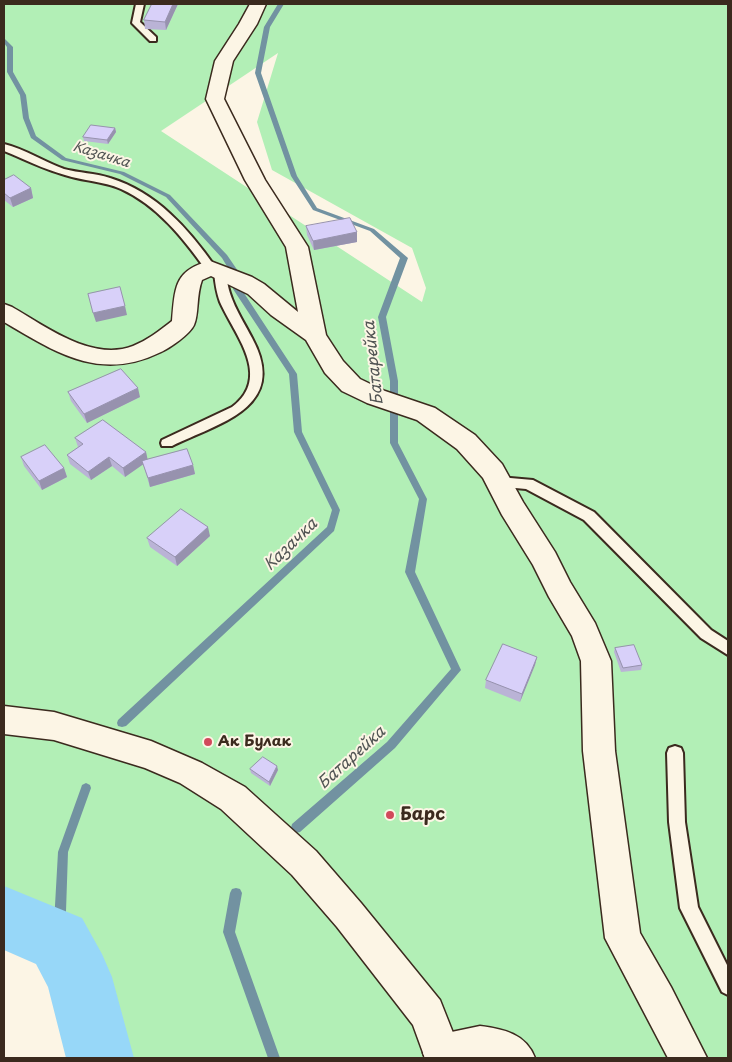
<!DOCTYPE html>
<meta charset="utf-8">
<style>
body{margin:0}
#map{position:relative;width:732px;height:1062px;overflow:hidden;background:#fcf5e5;font-family:"Playpen Sans",sans-serif}
canvas{display:block}
.frame{position:absolute;inset:0;border:5px solid #3b2a1e;pointer-events:none}
</style>
<div id="map">
<canvas width="732" height="1062"></canvas>
<div class="frame"></div>
</div>
<script>
const context = document.querySelector('canvas').getContext('2d');
context.lineJoin = 'round';
function fillPath(path, color) {
  context.fillStyle = color;
  context.fill(path, 'evenodd');
}
function stroke(path, color, width, dash) {
  context.strokeStyle = color;
  context.lineWidth = width;
  context.lineCap = dash ? 'butt' : 'round';
  context.setLineDash(dash || []);
  context.stroke(path);
}
function write(font, color, halo, rows, align = 'center') {
  context.font = font + ' "Playpen Sans",sans-serif';
  context.lineWidth = 4;
  context.setLineDash([]);
  context.textBaseline = 'middle';
  context.strokeStyle = halo;
  context.fillStyle = color;
  for (const [text, x, y, turn = 0] of rows) {
    context.save();
    context.translate(x, y);
    context.rotate((+turn || 0) * Math.PI / 180);
    context.textAlign = isNaN(turn) ? turn : align;
    if (halo) context.strokeText(text, 0, 0);
    context.fillText(text, 0, 0);
    context.restore();
  }
}
fillPath(new Path2D(`
 M4 4H728V1058H100L79 977 59 941 4 918ZM278 53 257 122 272 170 412 248 426 288 422 302 161 131Z`), '#b2efb6');
fillPath(new Path2D(`
 M278 4H284L270 27 261 73 297 176 317 208 374 229 408 258 386 317 398 381V443L427 499 415 572 461 670 395 748 300 832 296 833 292 832 291 828 292 824 387 742 451 669 405 572 419 499 390 443V381L378 317 400 258 370 231 313 210 291 176 255 73 264 27Z
 M4 38 13 47V72L26 95 29 118 36 136 66 158 124 172 170 195 227 255 238 271 237 273H231L222 258 166 197 120 174 62 160 31 138 23 118 20 95 7 72V47L4 43Z
 M234 287H240L297 374 302 432 340 510 334 531 126 726 122 727 118 726 117 723 118 720 327 527 332 510 294 432 289 374 233 289Z
 M86 783 90 785 91 788 68 852 65 941 63 945 59 947 55 945 53 941 58 852 81 788 82 785Z
 M236 888 240 889 242 893 235 932 280 1058H268L223 932 230 893 232 889Z`), '#7292a1');
fillPath(new Path2D(`
 M4 886 82 918 102 954 112 977 134 1058H66L48 987 36 964 4 950Z`), '#97d7f8');
const service = new Path2D(`
 M136 4H144L140 22 156 37V41H150L132 23Z
 M4 144C25 149 44 162 64 169 79 173 95 173 110 178 156 192 189 229 216 268L214 270H206C183 238 158 206 121 189 103 181 83 181 65 175 43 169 24 159 4 151Z
 M220 267 226 271C227 297 240 315 252 338 290 408 218 423 172 446H162L161 443 162 440 232 407C273 377 234 334 220 302 216 291 215 282 214 271Z
 M499 477 533 480 594 512 711 630 728 641V655L701 638 584 520 526 489 494 486 492 482 494 478Z
 M675 746 681 748 683 753 685 822 698 907 728 967V995L722 992 680 908 669 822 667 753 669 748Z`);
const minor = new Path2D(`
 M250 4H266L257 24 233 61 224 99 265 180 308 247 326 335 343 361 360 379 385 391 435 408 475 435 502 464 523 502 555 552 570 582 595 623 611 661 615 751 640 933 671 987 707 1058H668L605 938 583 751 581 661 572 636 549 597 533 565 502 515 483 478 457 449 417 420 367 403 342 391 325 373 306 340 271 315 248 294 211 276 202 280C196 296 199 314 194 325 190 334 170 348 161 352 100 382 57 353 4 322V304L12 307C45 326 92 362 133 346 148 340 159 331 172 321 175 288 174 270 210 261L252 277 264 284 298 312 286 247 245 180 206 99 215 61 239 24Z
 M480 1026C504 1029 526 1034 535 1058H425L423 1053 429 1040 442 1034Z`);
const secondary = new Path2D(`
 M4 706 54 712 151 741 202 763 245 787 316 851 361 903 440 1000 463 1058H425L413 1025 337 927 292 875 221 809 180 783 145 768 54 740 4 734Z`);
stroke(service, '#3b2a1e', 4);
stroke(minor, '#3b2a1e', 3);
stroke(secondary, '#3b2a1e', 3);
fillPath(service, '#fcf5e5');
fillPath(minor, '#fcf5e5');
fillPath(secondary, '#fcf5e5');
fillPath(new Path2D(`
 M152 4H178L166 30 145 29 144 20Z
 M115 128 116 132 108 144 84 141 83 137Z
 M4 180 31 188 33 198 13 207 4 200Z
 M306 226 357 232V242L314 250 307 235Z
 M68 392 140 397 87 423 71 401Z
 M75 438 146 452 147 460 193 465 195 474 150 487 143 464 125 477 112 466 91 480 70 464 67 455 78 447Z
 M21 457 64 468 67 477 42 490 24 466Z
 M210 536 177 566 150 547 147 538Z
 M615 648 642 665 641 670 621 672 614 652Z
 M537 657 535 665 520 702 485 688 486 680Z
 M250 769 278 770 270 786 251 773Z`), '#bab3d6');
fillPath(new Path2D(`
 M173 4H178L166 30 165 22Z
 M115 128 116 132 108 144 107 140Z
 M31 188 33 198 13 207 10 198Z
 M357 232V242L314 250 313 241Z
 M125 306 127 315 96 322 93 313Z
 M138 388 140 397 87 423 84 414Z
 M146 452 148 461 125 477 123 468Z
 M109 457 112 466 91 480 88 472Z
 M193 465 195 474 150 487 148 478Z
 M64 468 67 477 42 490 39 481Z
 M208 527 210 536 177 566 175 557Z
 M537 657 535 665 520 702 522 694Z
 M277 766 278 770 270 786 269 782Z`), '#9792ae');
const building = new Path2D(`
 M152 4H173L165 22 144 20Z
 M91 125 115 128 107 140 83 137Z
 M14 175 31 188 10 198 4 193V180Z
 M350 218 357 232 313 241 306 226Z
 M120 287 125 306 93 313 88 294Z
 M121 369 138 388 84 414 68 392Z
 M103 420 146 452 123 468 109 457 88 472 67 455 83 444 75 438Z
 M45 445 64 468 39 481 21 457Z
 M187 449 193 465 148 478 142 461Z
 M181 509 208 527 175 557 147 538Z
 M503 644 537 657 522 694 486 680Z
 M634 645 642 665 623 668 615 648Z
 M263 757 277 766 269 782 250 769Z`);
fillPath(building, '#d8d0f9');
stroke(building, '#9792ae', 1);
for (const [x, y, r, color] of [
 [208,742,5,"#d1495b"],
 [390,815,5,"#d1495b"]
]) {
  const dot = new Path2D();
  dot.arc(x, y, r, 0, 2 * Math.PI);
  context.fillStyle = color;
  context.fill(dot);
  stroke(dot, '#fcf5e5', 2);
}
write('italic 14px', '#525554', '#fcf5e5', [
 ["Казачка",101,155,17]
]);
write('bold 15px', '#3b2a1e', '#fcf5e5', [
 ["Ак Булак",218,742]
], 'left');
write('italic 16px', '#525554', '#fcf5e5', [
 ["Батарейка",374,363,-96],
 ["Казачка",291,545,-44],
 ["Батарейка",352,758,-42]
]);
write('bold 18px', '#3b2a1e', '#fcf5e5', [
 ["Барс",400,815]
], 'left');
</script>
